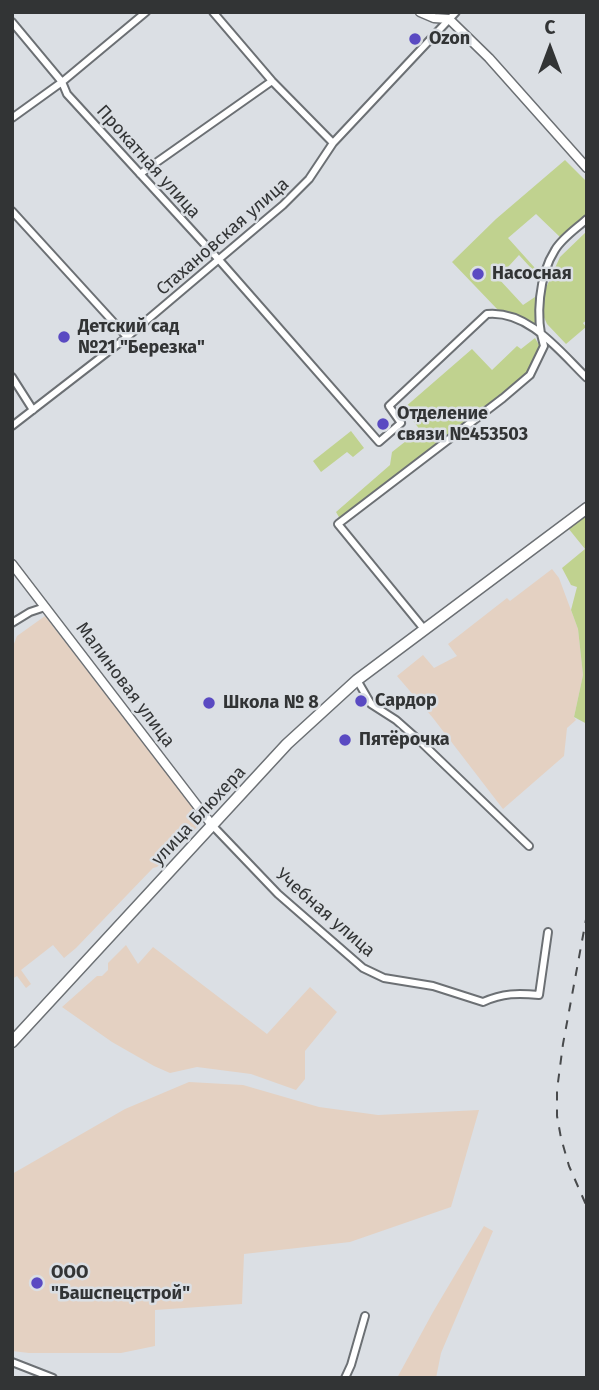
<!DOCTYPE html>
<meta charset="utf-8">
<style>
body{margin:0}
#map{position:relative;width:599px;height:1390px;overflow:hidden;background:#dbdfe4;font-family:"Fira Sans",sans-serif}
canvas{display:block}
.frame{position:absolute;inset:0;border:14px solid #323435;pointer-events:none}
.north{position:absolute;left:515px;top:14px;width:70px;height:70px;-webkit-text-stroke:5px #dbdfe4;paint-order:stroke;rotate:0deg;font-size:19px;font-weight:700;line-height:28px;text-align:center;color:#323435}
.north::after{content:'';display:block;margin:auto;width:24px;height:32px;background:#323435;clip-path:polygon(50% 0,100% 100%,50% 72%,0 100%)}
</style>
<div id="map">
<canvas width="599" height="1390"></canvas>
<div class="frame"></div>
<div class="north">С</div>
</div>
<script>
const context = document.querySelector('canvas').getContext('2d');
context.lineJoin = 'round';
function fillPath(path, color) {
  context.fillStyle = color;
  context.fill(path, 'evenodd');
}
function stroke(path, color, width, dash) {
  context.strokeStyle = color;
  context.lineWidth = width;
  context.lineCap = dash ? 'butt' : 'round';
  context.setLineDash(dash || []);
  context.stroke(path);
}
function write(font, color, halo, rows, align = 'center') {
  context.font = font + ' "Fira Sans",sans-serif';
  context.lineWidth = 5;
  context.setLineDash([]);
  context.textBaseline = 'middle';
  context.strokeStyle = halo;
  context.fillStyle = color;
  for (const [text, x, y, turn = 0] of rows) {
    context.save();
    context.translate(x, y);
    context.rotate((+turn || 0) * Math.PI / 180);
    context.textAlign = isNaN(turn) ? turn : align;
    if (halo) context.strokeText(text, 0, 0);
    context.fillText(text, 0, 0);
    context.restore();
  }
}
fillPath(new Path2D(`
 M552 569 559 578 578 629 583 675 574 717 576 720 567 728 564 756 503 809 433 718 397 676 423 655 434 668 457 656 448 644 507 598 510 601Z
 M45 616 200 816 199 825 157 867 153 868 76 948 64 958 53 945 21 970 31 984 26 988 17 976 12 979V649L17 636Z
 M126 945 138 964 153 947 267 1034 310 987 337 1012 305 1051V1079L296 1090 251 1074 197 1067 170 1073 154 1066 112 1042 62 1007 97 976H102L108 970V963Z
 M189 1082 243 1085 319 1107 378 1115 479 1110 451 1207 350 1242 244 1254 242 1304 155 1310V1346L121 1353H29L12 1351V1174L125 1109Z
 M484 1226 493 1231 441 1353 436 1378H397L433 1312Z`), '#e4d1c2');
fillPath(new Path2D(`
 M565 160 587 182V213L561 238 536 214 508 238 535 268 541 279 519 255 498 278 523 305 538 295 537 322 534 324 508 311 498 310 452 262 496 219Z
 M587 231V320L583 323 586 327 566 344 547 324 543 315 545 290 560 257Z
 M535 338 541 348 527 374 340 519 336 512 390 465 392 452 420 430 404 408 472 349 492 370 517 346 521 349Z
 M351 431 364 448 353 457 347 452 321 472 313 461Z
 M587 514V724L574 717 583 675 578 629 571 610 577 587 571 585 562 568 585 549 568 528Z`), '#c0d28f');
const minor = new Path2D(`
 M213 12 272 81 333 143
 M12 22 62 82 67 94 220 261 379 442 401 423 389 406 487 314C529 310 560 352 587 378
 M12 118 62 82 146 12
 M140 174 272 81
 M12 211 127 337
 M12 377 33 410
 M12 426 127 337 283 205 309 179 333 143 456 12
 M12 623 30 612 45 607
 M424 629 338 524 503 398 530 375 544 346C535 318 539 275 555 250 562 238 577 228 587 219
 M357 680 371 704 396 720 422 743 529 846
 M212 825 278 894 363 968 384 978 433 986 483 1002C503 993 518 993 539 995L548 932
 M12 1362 53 1378
 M345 1378 351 1365 365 1316`);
const tertiary = new Path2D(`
 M420 12 434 18 449 19 489 58 587 168
 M12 564 212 825`);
const secondary = new Path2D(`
 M12 1042 287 744 357 680 587 508`);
stroke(minor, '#6c7074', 10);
stroke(tertiary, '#6c7074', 11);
stroke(secondary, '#6c7074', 13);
stroke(minor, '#fff', 6);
stroke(tertiary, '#fff', 8);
stroke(secondary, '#fff', 10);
stroke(new Path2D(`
 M587 914 563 1044 557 1090V1116L561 1138 569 1166 587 1207`), '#484a4c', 2, [9, 9]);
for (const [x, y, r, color] of [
 [415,39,7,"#5a4ac2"],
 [478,274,7,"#5a4ac2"],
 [64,337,7,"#5a4ac2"],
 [383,424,7,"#5a4ac2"],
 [361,701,7,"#5a4ac2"],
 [209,703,7,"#5a4ac2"],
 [345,740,7,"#5a4ac2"],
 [37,1283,7,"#5a4ac2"]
]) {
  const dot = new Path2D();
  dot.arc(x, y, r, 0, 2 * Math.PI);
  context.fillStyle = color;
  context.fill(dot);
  stroke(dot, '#dbdfe4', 2.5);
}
write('bold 18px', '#323435', '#dbdfe4', [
 ["Ozon",429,39],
 ["Насосная",492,274],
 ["Детский сад",78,327],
 ["№21 \"Березка\"",78,348],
 ["Отделение",397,414],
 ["связи №453503",397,435],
 ["Сардор",375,701],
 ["Школа № 8",223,703],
 ["Пятёрочка",359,740],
 ["ООО",51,1273],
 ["\"Башспецстрой\"",51,1294]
], 'left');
write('18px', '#323435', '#dbdfe4', [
 ["Прокатная улица",148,162,48],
 ["Стахановская улица",223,237,-41],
 ["Малиновая улица",125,685,53],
 ["улица Блюхера",199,816,-47],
 ["Учебная улица",325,913,41]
]);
</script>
